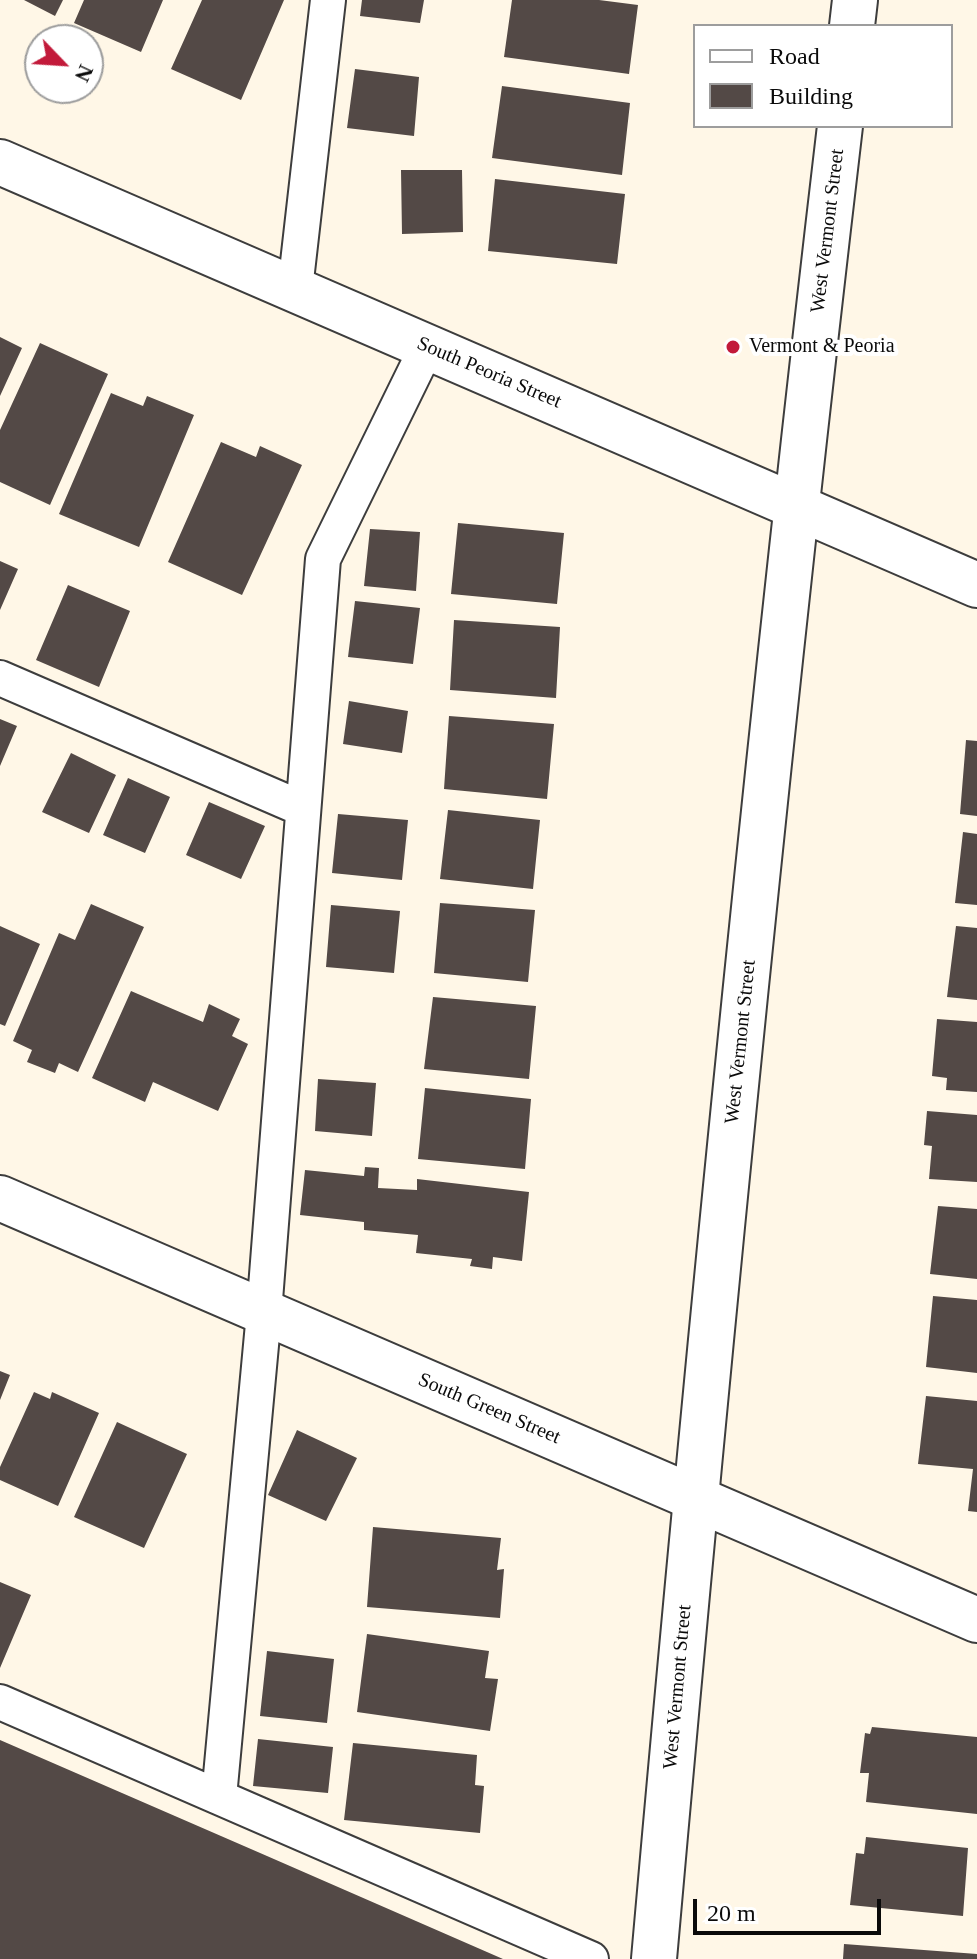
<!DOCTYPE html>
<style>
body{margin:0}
#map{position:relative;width:977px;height:1959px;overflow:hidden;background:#fff7e7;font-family:Georgia,serif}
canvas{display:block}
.legend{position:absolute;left:693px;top:24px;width:260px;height:104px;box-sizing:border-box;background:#fff;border:2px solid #9d9d9d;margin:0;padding:10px 14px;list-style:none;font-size:24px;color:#0a0a0a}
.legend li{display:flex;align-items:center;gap:16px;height:40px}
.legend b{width:40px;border:2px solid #9d9d9d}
.north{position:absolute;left:24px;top:24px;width:80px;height:80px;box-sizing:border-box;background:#fff;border:2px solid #9d9d9d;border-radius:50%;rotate:115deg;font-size:22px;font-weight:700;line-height:32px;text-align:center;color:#0a0a0a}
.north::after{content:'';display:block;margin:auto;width:28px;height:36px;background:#c21a3a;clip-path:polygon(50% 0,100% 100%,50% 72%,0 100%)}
.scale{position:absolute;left:693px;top:1899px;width:188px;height:36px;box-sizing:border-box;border:4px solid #0a0a0a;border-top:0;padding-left:10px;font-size:24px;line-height:28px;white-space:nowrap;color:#0a0a0a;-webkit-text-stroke:6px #fff;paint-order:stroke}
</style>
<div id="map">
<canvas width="977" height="1959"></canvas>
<ul class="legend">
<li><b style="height:10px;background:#fff"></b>Road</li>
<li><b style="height:22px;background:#534946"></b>Building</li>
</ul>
<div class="north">N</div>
<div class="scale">20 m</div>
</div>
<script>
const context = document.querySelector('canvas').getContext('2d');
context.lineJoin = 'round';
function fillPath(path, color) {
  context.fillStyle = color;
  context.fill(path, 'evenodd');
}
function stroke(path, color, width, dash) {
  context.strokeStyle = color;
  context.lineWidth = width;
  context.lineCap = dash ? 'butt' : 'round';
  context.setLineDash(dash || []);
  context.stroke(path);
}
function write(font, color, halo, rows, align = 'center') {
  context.font = font + ' Georgia,serif';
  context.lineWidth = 8;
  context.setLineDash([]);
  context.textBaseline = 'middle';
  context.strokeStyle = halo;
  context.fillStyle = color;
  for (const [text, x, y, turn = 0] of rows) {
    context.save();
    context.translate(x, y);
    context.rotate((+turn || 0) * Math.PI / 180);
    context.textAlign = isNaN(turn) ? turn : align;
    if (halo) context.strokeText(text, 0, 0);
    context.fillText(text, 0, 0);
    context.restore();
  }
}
fillPath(new Path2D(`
 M24 0H63L55 16Z
 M84 0H163L141 52 74 23Z
 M202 0H284L241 100 171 69Z
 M362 0H424L420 23 360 16Z
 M512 0H599L638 5 629 74 504 57Z
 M355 69 419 77 414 136 347 128Z
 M502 86 630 103 622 175 492 158Z
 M401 170H462L463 232 402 234Z
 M495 179 625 194 617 264 488 251Z
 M0 337 22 348 0 396Z
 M40 343 108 374 50 505 0 482V430Z
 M111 393 143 406 147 396 194 415 139 547 59 514Z
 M221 442 256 457 260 446 302 465 242 595 168 562Z
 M458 523 564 533 557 604 451 594Z
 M370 529 420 532 416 591 364 586Z
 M0 561 18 569 0 610Z
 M68 585 130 611 99 687 36 660Z
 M355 601 420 608 413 664 348 657Z
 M454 620 560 627 556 698 450 690Z
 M349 701 408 711 402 753 343 744Z
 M449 716 554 724 547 799 444 789Z
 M0 719 17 726 0 766Z
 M966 740 977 741V816L960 814Z
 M71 753 116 775 89 833 42 812Z
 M128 778 170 797 145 853 103 835Z
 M209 802 265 826 241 879 186 855Z
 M448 810 540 820 533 889 440 879Z
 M338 814 408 820 402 880 332 873Z
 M963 832 977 834V905L955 903Z
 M440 903 535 910 528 982 434 973Z
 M91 904 144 927 78 1072 59 1063 55 1073 27 1062 32 1050 13 1041 59 933 75 940Z
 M331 905 400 911 394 973 326 967Z
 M0 926 40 944 5 1026 0 1024Z
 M956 926 977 928V1000L947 997Z
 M131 991 203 1022 209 1004 240 1019 232 1036 248 1044 218 1111 153 1082 145 1102 92 1078Z
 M433 997 536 1006 529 1079 424 1069Z
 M937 1019 977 1022V1092L946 1090 947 1078 932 1076Z
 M318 1079 376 1083 372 1136 315 1131Z
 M425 1088 531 1099 525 1169 418 1159Z
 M927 1111 977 1115V1182L929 1179 932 1146 924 1145Z
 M365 1167 379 1168 378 1188 417 1190V1179L529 1192 522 1261 493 1257 492 1269 470 1266 472 1259 416 1253 418 1235 364 1230V1222L300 1215 305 1170 364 1176Z
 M938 1206 977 1209V1279L930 1274Z
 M933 1296 977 1300V1373L926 1367Z
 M0 1371 10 1375 0 1400Z
 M34 1392 50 1399 52 1392 99 1413 58 1506 0 1480V1467Z
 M926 1396 977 1401V1512L968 1511 973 1469 918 1464Z
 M117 1422 187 1454 144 1548 74 1517Z
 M297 1430 357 1458 326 1521 268 1495Z
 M373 1527 501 1538 497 1570 504 1569 500 1618 367 1607Z
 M0 1582 31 1595 0 1668Z
 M367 1634 489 1651 485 1678 498 1679 490 1731 357 1712Z
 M267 1651 334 1659 327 1723 260 1716Z
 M872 1727 977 1737V1814L866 1802 869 1773H860L865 1733 870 1734Z
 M258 1739 333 1747 328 1793 253 1786Z
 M0 1740 267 1856 503 1959H0Z
 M353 1743 477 1755 475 1785 484 1786 480 1833 344 1820Z
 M866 1837 968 1848 963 1916 850 1905 856 1853 864 1854Z
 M844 1944 977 1954V1959H843Z`), '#534946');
const service = new Path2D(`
 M295 289 328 0
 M0 678 303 809
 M0 1702 591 1959
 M219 1797 264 1313 323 559 427 347`);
const minor = new Path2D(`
 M0 162 977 585
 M0 1198 977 1620`);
const tertiary = new Path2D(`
 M852 26 855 0
 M654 1959C708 1347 768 736 840 126`);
stroke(service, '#3d3d3d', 38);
stroke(minor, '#3d3d3d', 48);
stroke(tertiary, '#3d3d3d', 48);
stroke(service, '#fff', 34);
stroke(minor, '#fff', 44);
stroke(tertiary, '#fff', 44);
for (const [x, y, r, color] of [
 [733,347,8,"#c21a3a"]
]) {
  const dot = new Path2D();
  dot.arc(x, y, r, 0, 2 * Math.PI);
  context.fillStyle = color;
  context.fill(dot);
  stroke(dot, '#fff', 3);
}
write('20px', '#0a0a0a', '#fff', [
 ["West Vermont Street",828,231,-83],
 ["South Peoria Street",489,373,23],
 ["West Vermont Street",741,1042,-84],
 ["South Green Street",489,1409,23],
 ["West Vermont Street",678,1687,-85]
]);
write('20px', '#0a0a0a', '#fff', [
 ["Vermont & Peoria",749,347]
], 'left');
</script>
